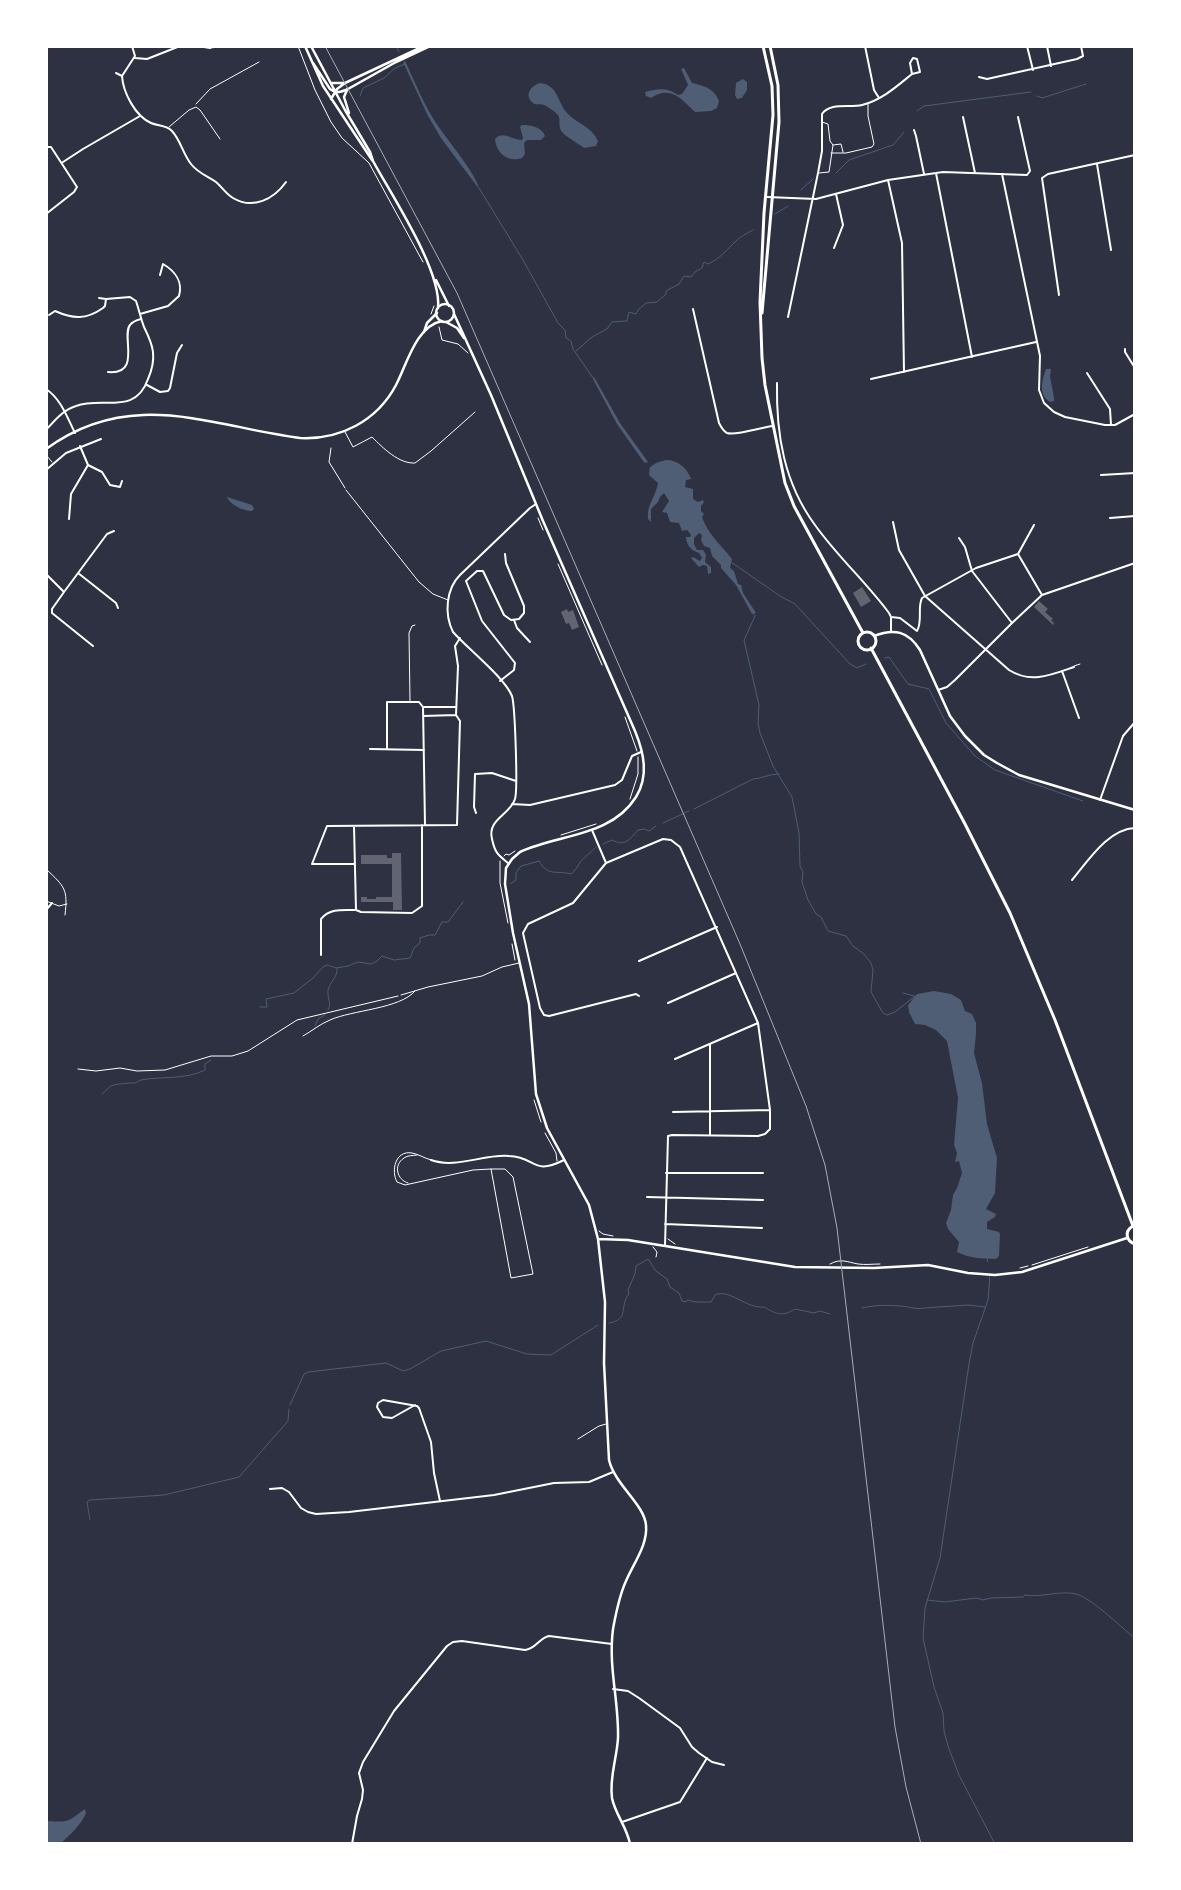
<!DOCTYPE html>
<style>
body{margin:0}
#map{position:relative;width:1181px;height:1890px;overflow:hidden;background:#2d3142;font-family:"Fira Sans Condensed",sans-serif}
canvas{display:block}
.frame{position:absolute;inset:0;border:48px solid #fff;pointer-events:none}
</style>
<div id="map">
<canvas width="1181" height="1890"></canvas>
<div class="frame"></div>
</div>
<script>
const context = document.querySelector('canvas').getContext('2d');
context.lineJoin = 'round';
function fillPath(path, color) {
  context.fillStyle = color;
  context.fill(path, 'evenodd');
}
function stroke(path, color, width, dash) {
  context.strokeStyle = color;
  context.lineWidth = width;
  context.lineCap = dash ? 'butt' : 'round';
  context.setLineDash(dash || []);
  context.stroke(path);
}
fillPath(new Path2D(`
 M405 61C415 82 423 103 436 123 447 140 476 173 479 189L441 138 428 116 403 62Z
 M684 68 692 83C704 86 714 88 719 101L717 108 711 111 695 112C681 99 671 85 651 98L646 96 645 92C658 89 666 87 678 95L682 94 688 85 682 71 681 69Z
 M743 79 747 82V90L742 98 737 99 735 95 736 83Z
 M540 83C559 85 557 103 568 114 578 124 592 127 598 141L596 146 584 148C579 144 565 136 562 132 557 126 562 119 557 114 554 111 548 107 544 105 540 103 537 106 533 103 523 95 532 85 540 83Z
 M522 125C531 125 542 127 545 136L541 140H527L524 143 525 154 522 158C508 163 496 153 495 139 503 130 512 140 522 140L523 138 520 127Z
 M1046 369H1051L1050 376 1054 398V401L1050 402C1038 395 1042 380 1046 369Z
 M594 377 620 423 648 462 645 463 643 461 617 424 594 381 593 378Z
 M666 460C677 459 688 469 691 479L686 480 685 487 693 489V499L698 502 703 500 704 502 701 506V511L704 514 702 517C707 533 722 546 732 559L730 568 734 571 738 584 741 585 743 593 756 613 752 614 736 585 721 568V565L712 556 710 548 704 546 701 540 702 535 699 533 694 538V544L697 550H703L706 555 705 562 711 567V573L708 574 707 566 703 565 699 567 691 558 693 557 700 561 702 558 699 553C692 551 686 545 686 537H690L691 535 687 530 682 531 679 523 670 522 667 513 662 512 669 501 664 493 660 497 658 502 651 509V522L648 519C646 506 656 496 658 483L649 475 650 467 656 463Z
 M227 497 252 505 254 509 252 511C244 511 230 505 227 497Z
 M934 991 951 994 961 1000 965 1011 972 1014 976 1023V1034L974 1053 982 1083 987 1124 997 1158 995 1193 986 1209 996 1214 995 1217 987 1222V1229L999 1232 1000 1234 999 1256 996 1259C980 1258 972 1259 957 1252L959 1242 948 1229 946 1223 951 1210 953 1195 957 1188 962 1173 959 1161 955 1162 957 1153 954 1145 958 1098 947 1041 936 1030 925 1025 915 1024 909 1012 908 1005 917 994Z
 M85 1809 86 1813C81 1825 70 1835 60 1844H46V1824L49 1821C70 1823 69 1820 85 1809Z`), '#4f5d75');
stroke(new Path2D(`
 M396 46 399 52
 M360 96 363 88 384 78 395 68 405 64
 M1037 96 1042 98 1086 84
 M917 111 924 106 1031 92
 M836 173 849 160 893 145 904 132
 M479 188 523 260 558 323 565 330 566 338 571 341 573 349 593 378
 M801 190 813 179
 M775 214 788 206
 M576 351 592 337 607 329 612 322 627 321 629 312 636 314 638 310 646 303 657 302 666 294V291L679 284 684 276 691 277 695 272 702 268 704 262 708 264C720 259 727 249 736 241 739 237 748 233 753 230
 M731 562 780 596 795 604 850 664 857 668 866 664
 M754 614 755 616 744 640 759 705 758 723 760 733 773 766 792 797 799 833 800 866 803 872 802 882 808 900 816 914 821 917 828 931 846 936 853 946 864 954 871 963 873 970 871 992 883 1013 887 1015 895 1012 915 996
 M885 658 889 657 908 684 929 689 946 723 975 756 995 770 1083 801
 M694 809 753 779C760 779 769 774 779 774
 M663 823 689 811
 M603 844 612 840C625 847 630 839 638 830L644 829 649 831 656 826
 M510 884 516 880V873L521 866 539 861C548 877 556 870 571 874 576 870 577 867 581 861 582 860 593 850 596 847
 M903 993 914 996
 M260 1007H267L266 999 294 993 313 978 323 967 327 965 336 968 348 966 358 962 371 964 377 961 382 956 394 960 410 958 414 948 420 943V938L429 935H435L442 922H448L463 902
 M328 1010C332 1003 327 998 328 990 330 982 338 977 337 968
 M315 1026 318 1019 325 1015
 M102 1094C105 1092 108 1088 111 1086 115 1084 128 1083 134 1083 137 1083 138 1081 141 1080 163 1076 185 1080 205 1070V1064L211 1060
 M986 1256 988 1262
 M990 1275 988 1300 973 1343 969 1364 940 1558 925 1608 923 1638 934 1687 943 1713 944 1731 948 1746 959 1775 995 1844
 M862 1308C875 1305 887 1305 899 1306 908 1306 916 1310 924 1308L968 1305 985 1307
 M609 1323C630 1320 619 1305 629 1294L628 1290 635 1274 636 1266 648 1259 656 1271 667 1279 670 1287 679 1293 682 1301 685 1302 688 1300 695 1302H711L715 1295C729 1288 746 1309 764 1307 776 1314 783 1317 795 1309L814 1313 820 1311 830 1314
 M290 1405 304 1374 308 1372 386 1363 403 1371 410 1369 441 1351 486 1341 527 1354 551 1355 598 1325
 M90 1520 87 1502 90 1500 164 1495 239 1477 288 1421 289 1409
 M927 1600 945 1602 976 1598 983 1600 991 1598 1023 1597 1025 1595C1042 1598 1059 1590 1076 1594 1092 1598 1120 1627 1135 1638`), '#4f5d75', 1);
fillPath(new Path2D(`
 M862 587 871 601 861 607 853 593Z
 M1039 601 1048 609 1045 612 1053 619 1051 620 1054 623 1053 625 1034 607Z
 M567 609 568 612 573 610 579 627 572 630 569 623 566 624 561 612Z
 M392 853H401L402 910H393V902H361V897H367V899H376V897H392V864H361V855H387V858H392Z`), '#626471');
stroke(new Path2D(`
 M298 46 315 90 331 122 342 138 369 163 423 262
 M196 104 210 89 259 62
 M431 314 434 306
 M439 327 442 340 458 344 468 353
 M331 448 329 462 345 488
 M46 455 52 462
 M538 518 543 530
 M558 564 602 665
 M625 717 637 751
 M630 799 638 774V757
 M561 835 596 824
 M504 856 506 854 509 855 515 851
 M500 861V883L508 923
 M512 944 515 960
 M78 1069 96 1071 120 1068 137 1071 165 1070 211 1056H232L248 1051 297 1020 398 996
 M534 1100 541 1122
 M545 1133 556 1153 557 1161
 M599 1231 603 1234 613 1236
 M668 1239 675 1244
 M653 1247 657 1252 656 1257
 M830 1264C841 1258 847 1262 858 1264 865 1265 873 1264 880 1264
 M1032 1265 1088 1247
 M1020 1268 1028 1266`), '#fff', 1);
stroke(new Path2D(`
 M211 48 225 46
 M169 127 189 110 196 107 200 110 220 139
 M833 145 841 144 843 152
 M831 153H846L872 147 874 144 868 116V103
 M819 173 829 172 833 145 830 141 828 124 822 122
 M345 432 353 447 372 437C383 448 399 464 415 463L431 451 475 412
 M346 490 419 582 433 594 448 600
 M1074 666 1080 664
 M410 701 409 633 412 626 415 625
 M46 869C65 887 68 889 65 915
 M46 901 59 906 67 904
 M401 995 428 987 482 976 502 967 519 963
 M303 1036C312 1031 320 1024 330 1020 352 1010 400 1009 415 991
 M431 1160C424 1158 418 1154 412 1153 395 1150 391 1171 397 1182L405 1185 473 1170 491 1169 511 1278 533 1274 513 1177 505 1169H491
 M408 1183C397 1180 393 1165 404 1158 408 1155 412 1156 417 1155
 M578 1439 599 1426 606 1424`), '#fff', 1);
stroke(new Path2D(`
 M132 46 135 56 122 76C123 92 135 116 151 123 158 126 167 125 172 131 181 141 183 154 191 164 198 173 207 176 216 182 222 187 226 194 233 198 253 210 274 199 286 182
 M198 46 210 48
 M865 46 874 90 879 98
 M1027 46 1033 70
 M1047 46 1051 66
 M135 58 147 59 180 46
 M116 73 122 76
 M979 77 987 79 1077 59 1083 56 1081 46
 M963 117 975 173
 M914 130 916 136 924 174
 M46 147H51L77 187 74 192 46 214
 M63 162 83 149 140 116
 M1097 164 1111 250
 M936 173 972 357
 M1002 174 1040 356 1039 390 1044 403 1054 412 1065 417 1105 425H1115L1135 414
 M888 180 902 243 904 372
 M767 197 816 199 888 180 943 172 1027 175 1030 171 1018 117
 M834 248 843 225 836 194
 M1059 295 1042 178 1048 174 1135 155
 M693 309 719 423C721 427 723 431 727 433 736 436 762 427 773 426
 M140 314 168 306 179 296C183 282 175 271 163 264L160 275
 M49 315 55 311C73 319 86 320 103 308L105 306 106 299
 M788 317 818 173 822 151V114C830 102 850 108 862 105 882 100 897 86 912 74L910 63 913 58 917 59 920 72 912 74
 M1125 349V352L1135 368
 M108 372C142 375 121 336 130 325 133 321 137 320 141 319
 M1087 373 1110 409 1111 425
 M871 379 1036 342
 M777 383C776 434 784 483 815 525 837 556 866 582 889 613L891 617V631
 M147 385 160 392 168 391 170 388 177 353 182 345
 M46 389C61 399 67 417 75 433
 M46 430C55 420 63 410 76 406 103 396 135 416 148 379 152 370 154 361 153 352 152 343 148 335 144 327 141 319 139 310 136 301L130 297 106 299 99 298
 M80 446 88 465 102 472 110 485 120 487 122 481
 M46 470 66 453 101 439
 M1101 475 1135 473
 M1110 518 1135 516
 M69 519 71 494 88 465
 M893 522 899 550 925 596 1009 670C1031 684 1051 675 1074 667
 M959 538 965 547 972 571 1012 623
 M1018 554 1042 595
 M78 573 116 603 118 608
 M46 574 64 592 107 534 114 531
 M64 592 52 609V613L93 646
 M891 617 900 618 917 631C923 621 917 608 922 598L976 568 1018 554 1034 525
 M514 620 517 628 530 642
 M1062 671 1079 718
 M500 681 514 670 515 663 482 621 466 581 477 571H483L504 615 511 620 519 619 524 613V606L506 563 505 554
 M938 690 947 687 955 680 1012 623 1042 595 1135 563
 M423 716 456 715
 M370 749 424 750
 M387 749V702H419L423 707
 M1100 800 1123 736 1135 722
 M512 804 530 805 615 785 622 780 632 756 641 752
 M476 813 474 807 475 774 492 773 516 781
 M425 825 423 707H456
 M354 826 356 910 361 912 412 913 422 906V825
 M592 830 606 863 573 903 528 924 523 933 540 1008 544 1015 549 1016 636 994 639 996
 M508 863C498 855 495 853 492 839 487 819 510 815 515 799 518 789 515 706 512 696 504 677 468 649 453 632 444 614 446 589 460 575L530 508 536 504
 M606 863 663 839 671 840 680 847 758 1023 770 1110V1129L765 1134 758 1136 672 1135 668 1136 665 1246
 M354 864H312L327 826 457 825 460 721 456 715 458 666 455 646 460 638
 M1072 880C1088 861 1108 829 1135 828
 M46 910 52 903
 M321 955V919C330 908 343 910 356 910
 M639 961 717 927
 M668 1003 736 973
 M675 1059 758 1023
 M673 1112 770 1110
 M710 1135V1045
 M431 1160C456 1169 483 1154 509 1156 537 1157 532 1176 564 1160
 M666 1173H763
 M647 1197 763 1200
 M665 1224 762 1228
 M415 1405 392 1418 383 1417 377 1407 378 1403 383 1400 417 1406 419 1408 431 1442 434 1473 440 1501
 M270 1489 282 1488 289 1492 301 1508 308 1512 316 1514 349 1512 494 1495 554 1483 589 1482 613 1472
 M613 1689 628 1691 639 1698 680 1728 692 1747 699 1753 712 1762 724 1765
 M622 1822 680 1802 707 1758
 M352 1844 357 1816 362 1799 363 1790 359 1773 363 1762 394 1711 447 1646 453 1642 462 1641 525 1650C536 1649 539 1638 549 1636L612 1644`), '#fff', 2);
stroke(new Path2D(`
 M305 46 323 86 372 160
 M311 46 345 110 370 152 373 161C392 196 442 271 438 308
 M313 63 330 89C336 94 341 92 348 89L396 62 430 46
 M332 83H343
 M347 90 344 97 349 113
 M331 99 337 89 345 83 424 46
 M436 280 449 306
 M436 313a9 9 0 1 1 18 0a9 9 0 1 1-18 0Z
 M454 314 491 395 543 521 635 731C644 753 649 776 636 797 611 837 559 834 520 852L512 859 506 868 505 884 513 933 529 1004 536 1094 547 1128 589 1205 598 1239 605 1302 604 1363 609 1460C615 1485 644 1504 646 1525 648 1545 633 1564 626 1581 619 1596 616 1613 613 1629 608 1668 619 1700 618 1738 617 1758 609 1778 612 1798 615 1814 627 1827 630 1844
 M446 322 457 328 464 338
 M424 332 427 323 437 313
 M46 449C131 387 210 426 300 438 340 440 377 421 396 385 407 364 416 326 442 321
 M874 636C894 628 908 631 920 650L950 716 965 736 984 755 997 763 1019 775 1135 810
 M598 1239 628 1240 795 1267 874 1268 928 1265 968 1273 995 1275 1022 1272 1127 1238`), '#fff', 2.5);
stroke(new Path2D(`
 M763 46 772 86 773 115 764 213 760 302 762 358 765 385 785 483 794 506 863 633
 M762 313 779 122 778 85 770 46
 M858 641a9 9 0 1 1 18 0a9 9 0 1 1-18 0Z
 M871 648 965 824 1010 913 1055 1020 1133 1226
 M1133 1226C1124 1231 1126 1241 1135 1244`), '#fff', 3);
stroke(new Path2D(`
 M325 46 457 293 552 511 740 944 806 1106 825 1165 837 1228 895 1727 906 1787 921 1844`), '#abadb3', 1);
</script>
